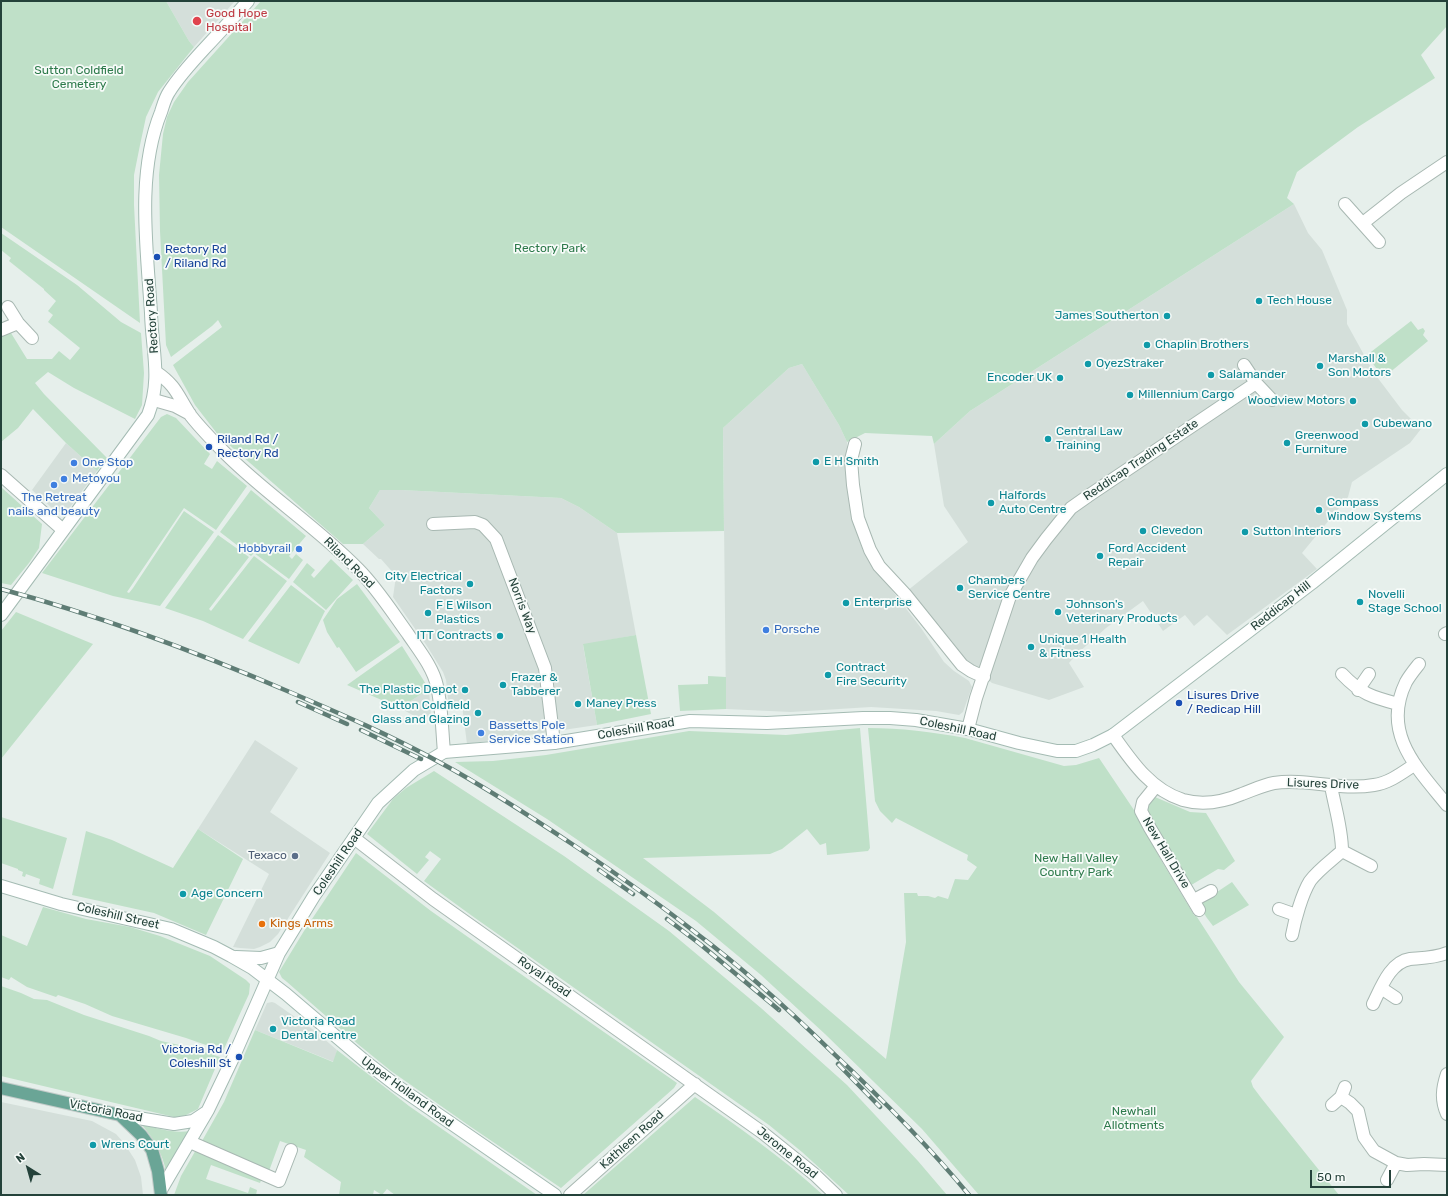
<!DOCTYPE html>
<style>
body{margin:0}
#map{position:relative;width:1448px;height:1196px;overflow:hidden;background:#e6efeb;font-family:Rubik,sans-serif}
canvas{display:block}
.frame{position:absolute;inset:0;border:2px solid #24423a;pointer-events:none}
.north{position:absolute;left:8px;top:1148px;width:40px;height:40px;-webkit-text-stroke:3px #f7fbf9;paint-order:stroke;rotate:323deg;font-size:11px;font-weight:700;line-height:16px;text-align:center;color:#24423a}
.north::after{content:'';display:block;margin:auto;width:14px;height:18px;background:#24423a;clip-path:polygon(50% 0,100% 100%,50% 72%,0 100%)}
.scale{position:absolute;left:1310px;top:1170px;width:81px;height:18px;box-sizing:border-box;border:2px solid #24423a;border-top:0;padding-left:5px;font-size:12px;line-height:14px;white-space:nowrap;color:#24423a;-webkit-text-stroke:3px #f7fbf9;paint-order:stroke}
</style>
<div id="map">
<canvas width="1448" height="1196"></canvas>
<div class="frame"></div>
<div class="north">N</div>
<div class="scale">50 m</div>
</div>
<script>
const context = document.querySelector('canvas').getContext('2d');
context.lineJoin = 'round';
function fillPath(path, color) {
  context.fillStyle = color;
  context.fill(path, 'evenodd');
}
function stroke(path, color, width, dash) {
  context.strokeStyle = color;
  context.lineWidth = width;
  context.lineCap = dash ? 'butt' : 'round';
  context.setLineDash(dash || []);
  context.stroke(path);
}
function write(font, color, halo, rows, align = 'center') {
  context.font = font + ' Rubik,sans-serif';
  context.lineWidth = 3.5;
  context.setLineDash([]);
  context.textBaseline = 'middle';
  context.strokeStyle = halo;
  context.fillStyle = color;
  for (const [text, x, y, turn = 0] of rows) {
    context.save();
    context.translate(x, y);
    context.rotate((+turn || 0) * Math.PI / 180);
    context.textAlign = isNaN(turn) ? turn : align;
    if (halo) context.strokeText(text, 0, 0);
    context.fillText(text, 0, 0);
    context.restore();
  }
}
fillPath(new Path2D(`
 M166 1H235L194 47 189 41Z
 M1294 204 1308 233 1322 250 1347 310V324L1374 373 1402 410 1421 429 1410 443 1352 482 1348 497 1302 553 1317 569 1227 635 1207 615 1194 626 1185 615 1163 631 1143 601 1106 628 1077 654 1069 663 1084 687 1049 700 992 683 960 656 907 591 968 542 944 506 934 444 970 411Z
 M802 364 839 425 847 442V484L853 521 863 551 874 567 921 628 944 662 954 671 969 681 972 687 963 712 959 715 936 711 871 707 791 712 726 709 723 428 789 368Z
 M66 443 97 471 68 510 63 512H57L53 509 32 490Z
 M380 490H401L561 498 579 507 617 533 636 635 583 645 597 725 467 744 462 705 449 707 446 680 443 672 427 646 393 597 396 576 381 559H379L363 544 385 525 369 508Z
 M429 689 431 716 418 718 400 708Z
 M255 740 298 768 270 812 330 853 278 934 270 942 260 947 254 949 240 948 233 947 269 874 198 829Z
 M272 1002 275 1003 315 1031 337 1050 334 1062 255 1030 267 1003Z
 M1 1102 92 1121 116 1134 124 1143 135 1160 141 1177 143 1195H1Z`), '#d4dfda');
fillPath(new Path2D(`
 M1 1H166L189 41 194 47 158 92 146 117 140 145 134 175V205L140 323 1 227Z
 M261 1H1447V26L1421 55 1435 78 1358 127 1297 172 1287 198 1294 204 970 411 934 444 932 436 865 433 847 442 839 425 802 364 789 368 723 428 724 531 617 533 579 507 561 498 401 490H380L369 508 385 525 363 544H343L219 436 195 405 173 365 222 327 218 320 212 326 171 357 166 345 160 231 159 175 163 134 167 117 174 102 188 82Z
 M1 233 77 285 121 322 141 333 144 373 142 405 135 419 74 388 48 372 35 383 44 394 107 458 97 471 66 443 33 409 18 428 1 442V336L11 333 27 359H52L59 351 70 360 80 348 48 322 53 315 48 311 56 301 44 290V289L9 261 11 258 1 250Z
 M1411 321 1418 330 1423 328 1425 331 1423 335 1428 341 1383 378 1367 355Z
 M167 414 176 418 210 454 204 464 212 469 217 461 247 486 216 530 184 508 127 592 129 593 133 588 184 511 214 532 160 606 113 596 42 573 161 417Z
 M1 487 42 524 39 548 29 563 11 585 1 583Z
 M251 490 306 536 289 556 292 559 296 554 303 560 289 579 254 553 251 556 220 532Z
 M218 535 249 557 209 609 211 611 254 556 287 581 243 639 203 621 165 608Z
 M331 559 353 580 326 610 293 582 307 563 315 570 311 575 314 578Z
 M357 584 400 642 356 672 339 647 337 648 327 632 323 620 337 599Z
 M291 585 325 611 299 664 248 641Z
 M16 612 93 644 1 759V631Z
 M636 635 651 714 597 725 583 644Z
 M402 646 429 689 400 708 347 685Z
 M708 676 726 677V709L680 711 678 685 708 684Z
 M860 728 870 848 868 851 827 855 826 843 820 845 807 829 782 849 770 854 643 858 714 912 886 1059 906 942 904 893H917L918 896H928L935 898 938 896 948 899 955 879 968 880 977 867 967 860 968 855 952 847 896 818 892 823 880 811 875 801 868 728C900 728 933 732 965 738L1064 766 1076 765 1099 758 1136 813 1161 860 1194 915 1197 917 1239 982 1284 1037 1251 1081 1253 1087 1262 1099 1339 1195H979L922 1129 825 1034 761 975 696 921 547 819 455 762 493 761 546 755 689 731 786 735Z
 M434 771 564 856 669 931 761 1008 847 1085 918 1161 947 1195H849L802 1152 769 1125 475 918 424 881 441 859 430 851 425 857 429 860 417 874 367 834 393 799 406 788Z
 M1155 797 1190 812 1206 813 1235 861 1224 870 1218 869 1188 887 1146 810 1147 805Z
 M1 817 67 838 53 889 39 884 40 879 26 874 25 877 22 876 23 872 18 870V869L1 863Z
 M198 829 243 859 206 935 154 913 72 895 86 831 112 840 173 868Z
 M356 853 431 911 485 949 677 1083 674 1088 561 1188 471 1127 391 1071 359 1045 287 982 282 978 279 972 304 931Z
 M1232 882 1249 905 1213 926C1208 919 1200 911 1202 902Z
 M43 907 86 919 130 927 160 936 210 956 246 980 250 984 249 994 223 1051 186 1038 112 1016 85 1004 58 995 56 997 27 987 11 977 9 980 1 977V935L27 946Z
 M1 986 21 993 34 999 47 1000 84 1015 149 1036 161 1041 193 1048 220 1057 198 1109 186 1115 180 1117H174L1 1076Z
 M255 1030 333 1062 337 1050 409 1106 537 1195H395L387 1189 382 1195 374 1190 373 1195H339L341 1182 304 1157 306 1150 280 1141 269 1171 202 1141 224 1102Z
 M695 1097C739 1127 783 1158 823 1195H583Z
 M142 1125C158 1128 174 1134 190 1131L166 1171C162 1153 154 1139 142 1125Z
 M197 1148 262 1178 260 1183 211 1165 206 1179 248 1193 250 1187 257 1190 256 1195H174L181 1176Z`), '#bfe0c8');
const street = new Path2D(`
 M1345 204 1379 242
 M1363 223 1401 193 1447 162
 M8 307 18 323 32 338
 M1 330 18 323
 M1244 365 1256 383 1272 400
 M156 372C177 386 178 397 191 416 202 430 214 442 226 454 267 495 317 527 358 569 377 588 392 612 408 634 418 649 433 667 437 686 442 708 442 731 444 752
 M154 400 175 406 190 414
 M855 444 851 460 853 485 858 518 870 550 879 566 905 594 962 665 971 671 984 677
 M1 475 63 530
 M433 524 475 522 483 525 496 539 545 668 554 743
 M1445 634 1447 633
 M1419 664C1415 669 1410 675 1406 682 1381 733 1417 768 1447 805
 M1342 674C1361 694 1372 697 1398 704
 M1358 690 1369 674
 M968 729 976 698 1010 596 1032 558 1046 539 1071 508 1088 496 1256 383
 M1113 735C1132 762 1151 790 1183 800 1204 806 1223 802 1242 794 1253 790 1263 785 1274 783 1307 778 1340 791 1374 785 1389 783 1402 773 1414 765
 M1156 786 1143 802 1141 811 1150 828 1199 910
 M1331 786C1335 808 1342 829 1342 851L1371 866
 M354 838 433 899 763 1133 814 1174 836 1195
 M1194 900 1211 891
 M1279 909 1296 915
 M1292 935C1295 919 1302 894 1310 881 1318 870 1332 860 1342 851
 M1381 988 1396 998
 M1373 1004C1381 988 1390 962 1410 959 1422 958 1435 958 1447 953
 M1447 1074C1442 1089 1441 1100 1447 1114
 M1341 1097 1350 1103 1358 1111 1364 1137 1374 1151 1396 1163 1407 1165 1424 1164 1447 1165
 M1332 1105 1341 1097 1345 1087
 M190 1142 279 1181 291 1150
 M1387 1180 1396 1163
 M570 1195 695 1084`);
const secondary = new Path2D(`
 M1 615 148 415C162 378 152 351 151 313 147 248 136 174 161 112 163 106 165 98 169 92 179 76 192 62 205 48 220 32 234 17 248 1
 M1 886 61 904 171 929 214 947 231 956 252 968 286 994 366 1062 397 1086 555 1195
 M236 957 261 958 279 953
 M120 1115 174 1124 193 1121 205 1113
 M161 1190 208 1110 233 1058 279 953 314 896 378 803 414 770 444 752 554 743 690 721 767 723 863 718H890L916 720 968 729 1019 743 1057 751H1076L1093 745 1113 735 1312 583 1447 474`);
const primary = new Path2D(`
 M1 1088 120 1115 141 1135 152 1150 158 1171 161 1195`);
stroke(street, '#a8b8b2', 14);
stroke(secondary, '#a4bbb3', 14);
stroke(primary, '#c2cac8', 14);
stroke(street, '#fff', 12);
stroke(secondary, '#fff', 12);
stroke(primary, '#6aa596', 12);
const rail = new Path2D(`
 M1 589C101 616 197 652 292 693 341 714 392 736 439 762 487 788 533 818 578 848 618 875 658 903 696 933 744 969 789 1010 832 1052 880 1097 927 1144 969 1195
 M298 702 347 724
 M361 730 421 759
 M599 870 633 894
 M667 919 700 944 779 1010
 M838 1064 880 1107`);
stroke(rail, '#5f7d75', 4.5);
stroke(rail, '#f7fbf9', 3, [9]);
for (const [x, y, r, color] of [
 [197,21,5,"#e0444e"],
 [157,257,4,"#1a4fb4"],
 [1259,301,4,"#0f9aa8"],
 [1167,316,4,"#0f9aa8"],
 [1147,345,4,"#0f9aa8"],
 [1088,364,4,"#0f9aa8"],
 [1320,366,4,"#0f9aa8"],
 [1211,375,4,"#0f9aa8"],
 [1060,378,4,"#0f9aa8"],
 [1130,395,4,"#0f9aa8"],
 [1353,401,4,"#0f9aa8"],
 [1365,424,4,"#0f9aa8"],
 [1048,439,4,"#0f9aa8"],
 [1287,443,4,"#0f9aa8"],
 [209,447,4,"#1a4fb4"],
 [816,462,4,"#0f9aa8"],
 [74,463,4,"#3f7fe0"],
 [64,479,4,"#3f7fe0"],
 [54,485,4,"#3f7fe0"],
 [991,503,4,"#0f9aa8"],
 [1319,510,4,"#0f9aa8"],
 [1143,531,4,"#0f9aa8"],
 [1245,532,4,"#0f9aa8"],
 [299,549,4,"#3f7fe0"],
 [1100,556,4,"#0f9aa8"],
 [470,584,4,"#0f9aa8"],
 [960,588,4,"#0f9aa8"],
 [1360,602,4,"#0f9aa8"],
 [846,603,4,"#0f9aa8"],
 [1058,612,4,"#0f9aa8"],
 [428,613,4,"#0f9aa8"],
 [766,630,4,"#3f7fe0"],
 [500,636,4,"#0f9aa8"],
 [1031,647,4,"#0f9aa8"],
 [828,675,4,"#0f9aa8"],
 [503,685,4,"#0f9aa8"],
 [465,690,4,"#0f9aa8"],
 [1179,703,4,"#1a4fb4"],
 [578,704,4,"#0f9aa8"],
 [478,713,4,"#0f9aa8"],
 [481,733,4,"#3f7fe0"],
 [295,856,4,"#5c6f8a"],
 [183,894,4,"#0f9aa8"],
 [262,924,4,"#e8710a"],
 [273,1029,4,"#0f9aa8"],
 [239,1057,4,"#1a4fb4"],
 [93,1145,4,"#0f9aa8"]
]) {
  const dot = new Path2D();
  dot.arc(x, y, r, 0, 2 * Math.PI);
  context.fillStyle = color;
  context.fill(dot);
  stroke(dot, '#f7fbf9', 1.5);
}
write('12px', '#be3a42', '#f7fbf9', [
 ["Good Hope",206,14],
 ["Hospital",206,28]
], 'left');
write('12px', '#2d7a4b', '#f7fbf9', [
 ["Sutton Coldfield",79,71],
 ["Cemetery",79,85],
 ["Rectory Park",550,249],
 ["New Hall Valley",1076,859],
 ["Country Park",1076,873],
 ["Newhall",1134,1112],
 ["Allotments",1134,1126]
]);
write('12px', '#164399', '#f7fbf9', [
 ["Rectory Rd",165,250],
 ["/ Riland Rd",165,264],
 ["Riland Rd /",217,440],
 ["Rectory Rd",217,454],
 ["Lisures Drive",1187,696],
 ["/ Redicap Hill",1187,710],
 ["Victoria Rd /",231,1050,"right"],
 ["Coleshill St",231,1064,"right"]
], 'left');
write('12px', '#0d838f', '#f7fbf9', [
 ["Tech House",1267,301],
 ["James Southerton",1159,316,"right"],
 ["Chaplin Brothers",1155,345],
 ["Marshall &",1328,359],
 ["Son Motors",1328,373],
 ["OyezStraker",1096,364],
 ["Salamander",1219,375],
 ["Encoder UK",1052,378,"right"],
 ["Millennium Cargo",1138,395],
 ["Woodview Motors",1345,401,"right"],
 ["Cubewano",1373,424],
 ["Central Law",1056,432],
 ["Training",1056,446],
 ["Greenwood",1295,436],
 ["Furniture",1295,450],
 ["E H Smith",824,462],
 ["Halfords",999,496],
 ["Auto Centre",999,510],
 ["Compass",1327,503],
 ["Window Systems",1327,517],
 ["Clevedon",1151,531],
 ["Sutton Interiors",1253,532],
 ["Ford Accident",1108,549],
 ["Repair",1108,563],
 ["City Electrical",462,577,"right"],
 ["Factors",462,591,"right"],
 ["Chambers",968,581],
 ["Service Centre",968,595],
 ["Novelli",1368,595],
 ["Stage School",1368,609],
 ["Enterprise",854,603],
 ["Johnson's",1066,605],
 ["Veterinary Products",1066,619],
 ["F E Wilson",436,606],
 ["Plastics",436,620],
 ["ITT Contracts",492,636,"right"],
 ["Unique 1 Health",1039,640],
 ["& Fitness",1039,654],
 ["Contract",836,668],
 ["Fire Security",836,682],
 ["Frazer &",511,678],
 ["Tabberer",511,692],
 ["The Plastic Depot",457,690,"right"],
 ["Maney Press",586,704],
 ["Sutton Coldfield",470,706,"right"],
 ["Glass and Glazing",470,720,"right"],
 ["Age Concern",191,894],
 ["Victoria Road",281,1022],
 ["Dental centre",281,1036],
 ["Wrens Court",101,1145]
], 'left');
write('12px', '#24423a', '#f7fbf9', [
 ["Rectory Road",152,316,-94],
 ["Reddicap Trading Estate",1141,460,-34],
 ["Riland Road",349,563,45],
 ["Norris Way",522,606,69],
 ["Reddicap Hill",1281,606,-38],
 ["Coleshill Road",636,729,-10],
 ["Coleshill Road",958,729,12],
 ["Lisures Drive",1323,784,2],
 ["New Hall Drive",1166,853,59],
 ["Coleshill Road",338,862,-56],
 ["Coleshill Street",118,916,13],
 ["Royal Road",544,977,35],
 ["Upper Holland Road",407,1092,36],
 ["Victoria Road",106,1111,11],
 ["Kathleen Road",632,1140,-42],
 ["Jerome Road",787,1153,39]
]);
write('12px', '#366cbe', '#f7fbf9', [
 ["One Stop",82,463],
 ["Metoyou",72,479],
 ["The Retreat",54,498,"center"],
 ["nails and beauty",54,512,"center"],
 ["Hobbyrail",291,549,"right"],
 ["Porsche",774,630],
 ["Bassetts Pole",489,726],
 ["Service Station",489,740]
], 'left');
write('12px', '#4e5e75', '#f7fbf9', [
 ["Texaco",287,856]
], 'right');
write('12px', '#c56008', '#f7fbf9', [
 ["Kings Arms",270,924]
], 'left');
</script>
